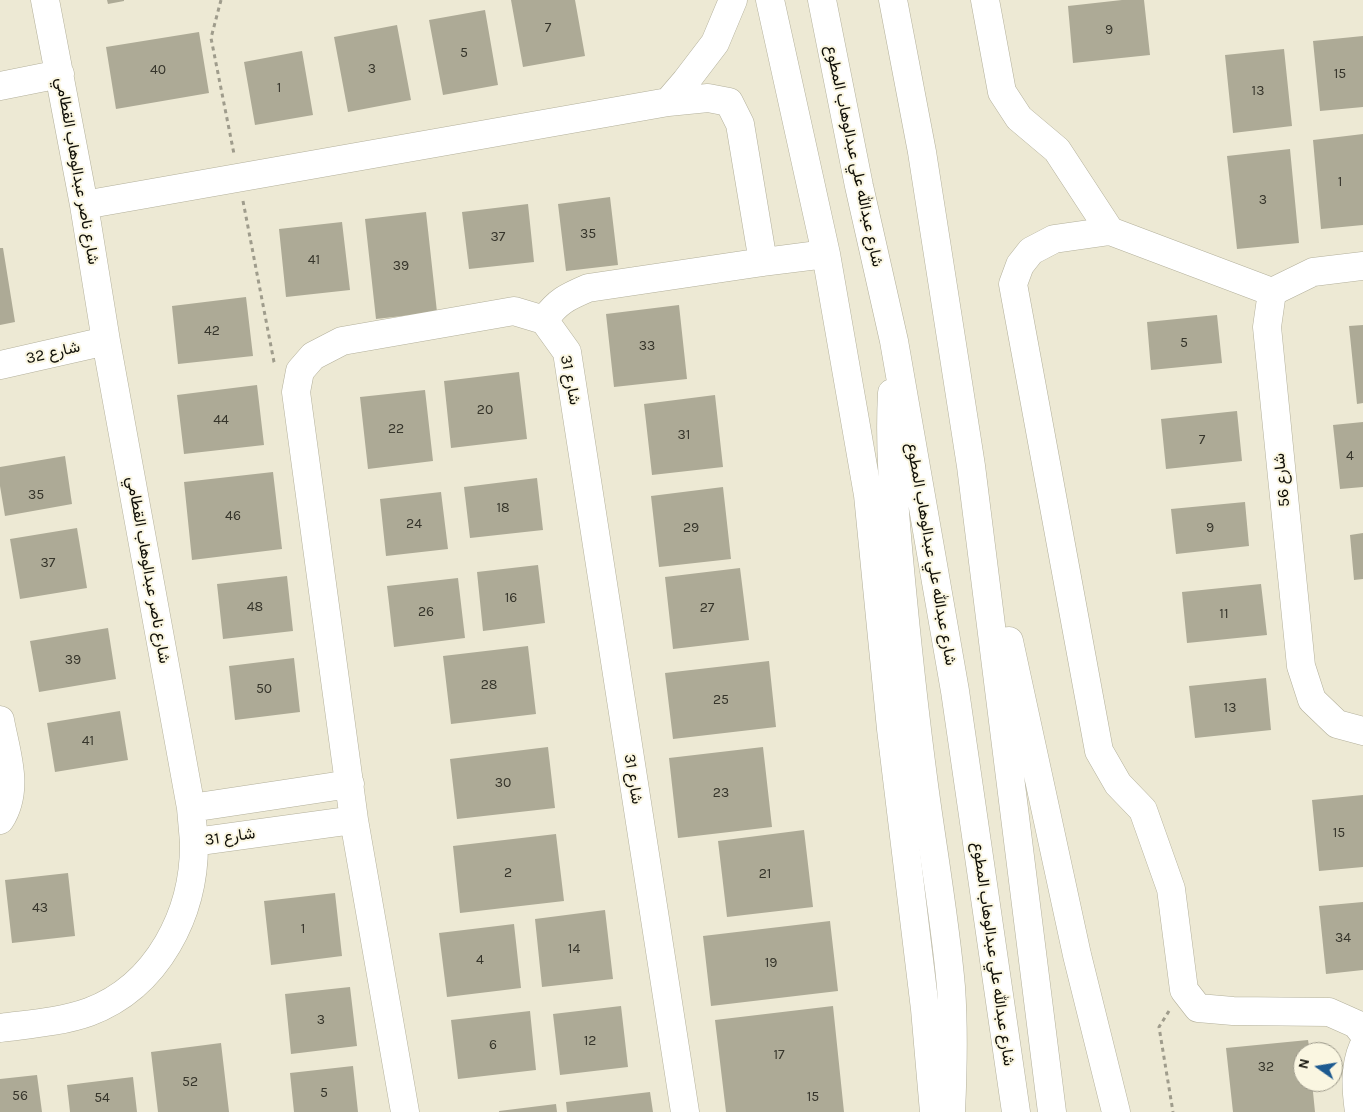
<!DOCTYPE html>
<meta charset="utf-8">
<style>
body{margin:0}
#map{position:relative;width:1363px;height:1112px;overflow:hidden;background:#ede9d4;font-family:Karla,sans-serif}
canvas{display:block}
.north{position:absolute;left:1293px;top:1042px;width:50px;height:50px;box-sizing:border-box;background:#faf6e1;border:1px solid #9c998a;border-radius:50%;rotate:283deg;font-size:14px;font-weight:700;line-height:20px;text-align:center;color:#0f0e07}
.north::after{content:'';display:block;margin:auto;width:18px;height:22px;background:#1d5a90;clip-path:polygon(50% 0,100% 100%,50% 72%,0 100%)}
</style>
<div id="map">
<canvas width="1363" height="1112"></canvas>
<div class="north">N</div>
</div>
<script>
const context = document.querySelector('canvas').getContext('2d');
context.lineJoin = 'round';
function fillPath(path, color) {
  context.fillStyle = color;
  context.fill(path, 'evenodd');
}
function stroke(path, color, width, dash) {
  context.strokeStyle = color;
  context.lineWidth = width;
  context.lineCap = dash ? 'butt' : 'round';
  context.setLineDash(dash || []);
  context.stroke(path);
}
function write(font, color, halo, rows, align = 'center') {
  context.font = font + ' Karla,Vazirmatn,sans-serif';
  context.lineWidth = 4;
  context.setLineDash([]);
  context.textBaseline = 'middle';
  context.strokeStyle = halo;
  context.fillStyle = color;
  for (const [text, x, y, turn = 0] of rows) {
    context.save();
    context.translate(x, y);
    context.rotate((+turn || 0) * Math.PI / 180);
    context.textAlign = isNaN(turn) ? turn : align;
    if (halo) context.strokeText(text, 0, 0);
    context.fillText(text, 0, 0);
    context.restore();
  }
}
fillPath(new Path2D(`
 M107 0H124V1L108 4Z
 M511 0H575L585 56 523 67Z
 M1122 0H1144L1150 55 1073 63 1068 6Z
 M485 10 498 85 443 95 429 20Z
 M397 25 411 100 348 112 334 37Z
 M199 32 209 93 116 109 106 47Z
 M1363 36V107L1320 111 1313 41Z
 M1284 49 1292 126 1233 133 1225 55Z
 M302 51 313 115 255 125 244 62Z
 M1363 134V225L1321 229 1313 140Z
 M1290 149 1299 243 1237 249 1227 156Z
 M610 197 618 265 566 271 558 204Z
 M528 204 534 262 469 269 462 212Z
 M426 212 437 312 376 319 365 219Z
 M342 222 350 290 286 297 279 229Z
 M0 248H3L15 322 0 325Z
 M246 297 253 356 178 364 172 306Z
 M679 305 687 379 614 387 606 314Z
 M1217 315 1222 363 1151 370 1147 322Z
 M1363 325V403L1357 404 1349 326Z
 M519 372 527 439 451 448 444 381Z
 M257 385 264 445 184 454 177 395Z
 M425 390 433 461 368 469 360 397Z
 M715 395 723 467 652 475 644 404Z
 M1237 411 1242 461 1166 469 1161 419Z
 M1363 422V487L1340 489 1333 425Z
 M65 456 72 504 5 516 0 486V467Z
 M273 472 282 549 192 560 184 482Z
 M537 478 543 530 470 538 464 487Z
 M723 487 731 559 659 567 651 496Z
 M441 492 448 549 386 556 380 499Z
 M1245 502 1249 546 1176 554 1171 509Z
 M77 528 87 588 20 599 10 539Z
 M1363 533V579L1354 580 1350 535Z
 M538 565 545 623 483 631 477 572Z
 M740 568 749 640 673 649 665 577Z
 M287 576 293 631 223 639 217 584Z
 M458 578 465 638 394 647 387 586Z
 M1261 584 1267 635 1187 643 1182 592Z
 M108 628 116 679 39 692 30 641Z
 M528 646 536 714 451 724 443 656Z
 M294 658 300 712 235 720 229 666Z
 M769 661 776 727 673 739 665 673Z
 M1266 678 1271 730 1195 738 1189 686Z
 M120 711 128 760 55 772 47 723Z
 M548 747 555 808 457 819 450 759Z
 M763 747 772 827 678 838 669 758Z
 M1363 795V867L1319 871 1312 800Z
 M804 830 813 907 727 917 718 841Z
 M556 834 564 901 460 913 453 846Z
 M68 873 75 936 12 943 5 880Z
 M335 893 342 956 271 965 264 901Z
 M1363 902V970L1326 974 1319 906Z
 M605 910 613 979 542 987 535 919Z
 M830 921 838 991 711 1006 703 936Z
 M514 924 521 988 447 997 439 933Z
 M350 987 357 1046 291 1054 285 994Z
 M621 1006 628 1067 560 1075 553 1014Z
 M833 1006 844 1112H726L715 1020Z
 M530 1011 536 1070 458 1079 451 1020Z
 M1308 1040 1310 1052H1303V1082H1312L1315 1112H1233L1226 1048Z
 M221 1043 229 1112H158L151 1052Z
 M353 1066 358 1112H294L290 1073Z
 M37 1075 42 1112H0V1079Z
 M133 1077 137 1112H70L67 1085Z
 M650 1092 653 1112H567L566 1102Z
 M556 1104 557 1112H499V1111Z`), '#adaa96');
const minor = new Path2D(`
 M770 0 826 254 868 495 891 729 925 1009 934 1112
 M985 0 1002 92 1019 118 1057 150 1110 231
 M0 86 60 74
 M668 102 686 81 715 43 733 0
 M84 205 668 102 708 98 729 102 740 124 763 262
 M1272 292 1110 231 1054 239 1031 251 1020 265 1013 284 1099 751 1118 784 1143 810 1171 889 1184 990 1198 1008 1233 1011 1329 1012 1356 1024 1363 1033
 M1272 292 1267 327 1301 666 1312 700 1337 724 1363 731
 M1272 292 1313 272 1363 266
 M544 320C558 301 567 297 588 288L763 262 826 254
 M0 365 106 341
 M0 720C6 753 20 789 0 820
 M191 808 350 784
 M194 842 354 820
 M0 1028C30 1024 61 1022 89 1012 158 986 195 913 194 842 193 831 192 819 191 808L106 341 84 205 45 0
 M405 1112 354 820 296 392 300 371 313 356 342 341 514 311 544 320 567 352 685 1112
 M1359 1112C1356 1090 1354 1068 1363 1047`);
const major = new Path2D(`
 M822 0 859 186 894 341 955 691 1016 1112
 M893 0 922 152 971 466 1052 1112
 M892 393C889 448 894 503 899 559 906 634 914 710 924 785 933 852 945 919 951 987 954 1029 953 1070 951 1112
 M1009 641 1077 955 1116 1112`);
stroke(minor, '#b3b09b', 29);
stroke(major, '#b3b09b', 29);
stroke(new Path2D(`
 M221 0 211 38 234 154
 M243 201 274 362 276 364
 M1169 1011 1159 1027 1173 1112`), '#9f9c8c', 3, [4, 4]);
stroke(minor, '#fff', 28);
stroke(major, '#fff', 28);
write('14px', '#36352b', null, [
 ["7",548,28],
 ["9",1109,30],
 ["5",464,53],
 ["3",372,69],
 ["40",158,70],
 ["15",1340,74],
 ["1",279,88],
 ["13",1258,91],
 ["1",1340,182],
 ["3",1263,200],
 ["35",588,234],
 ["37",498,237],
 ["41",314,260],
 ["39",401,266],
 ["42",212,331],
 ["5",1184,343],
 ["33",647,346],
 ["20",485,410],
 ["44",221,420],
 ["22",396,429],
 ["31",684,435],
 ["7",1202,440],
 ["4",1350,456],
 ["35",36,495],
 ["18",503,508],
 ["46",233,516],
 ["24",414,524],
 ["29",691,528],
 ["9",1210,528],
 ["37",48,563],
 ["16",511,598],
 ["48",255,607],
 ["27",707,608],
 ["26",426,612],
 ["11",1224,614],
 ["39",73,660],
 ["28",489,685],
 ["50",264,689],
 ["25",721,700],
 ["13",1230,708],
 ["41",88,741],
 ["30",503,783],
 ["23",721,793],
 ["15",1339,833],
 ["2",508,873],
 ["21",765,874],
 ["43",40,908],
 ["1",303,929],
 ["34",1343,938],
 ["14",574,949],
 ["4",480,960],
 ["19",771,963],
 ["3",321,1020],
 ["12",590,1041],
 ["6",493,1045],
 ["17",779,1055],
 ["32",1266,1067],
 ["52",190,1082],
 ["5",324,1093],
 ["56",20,1096],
 ["15",813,1097],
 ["54",102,1098]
]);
write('16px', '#0f0e07', '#faf6e1', [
 ["شارع عبدالله علي عبدالوهاب المطوع",854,156,78],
 ["شارع ناصر عبدالوهاب القطامي",77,171,80],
 ["شارع 32",53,353,-13],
 ["شارع 31",570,380,79],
 ["شارع 56",1282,480,-96],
 ["شارع عبدالله علي عبدالوهاب المطوع",931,554,80],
 ["شارع ناصر عبدالوهاب القطامي",148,570,80],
 ["شارع 31",633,779,81],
 ["شارع 31",230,837,-8],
 ["شارع عبدالله علي عبدالوهاب المطوع",993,954,82]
]);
</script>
